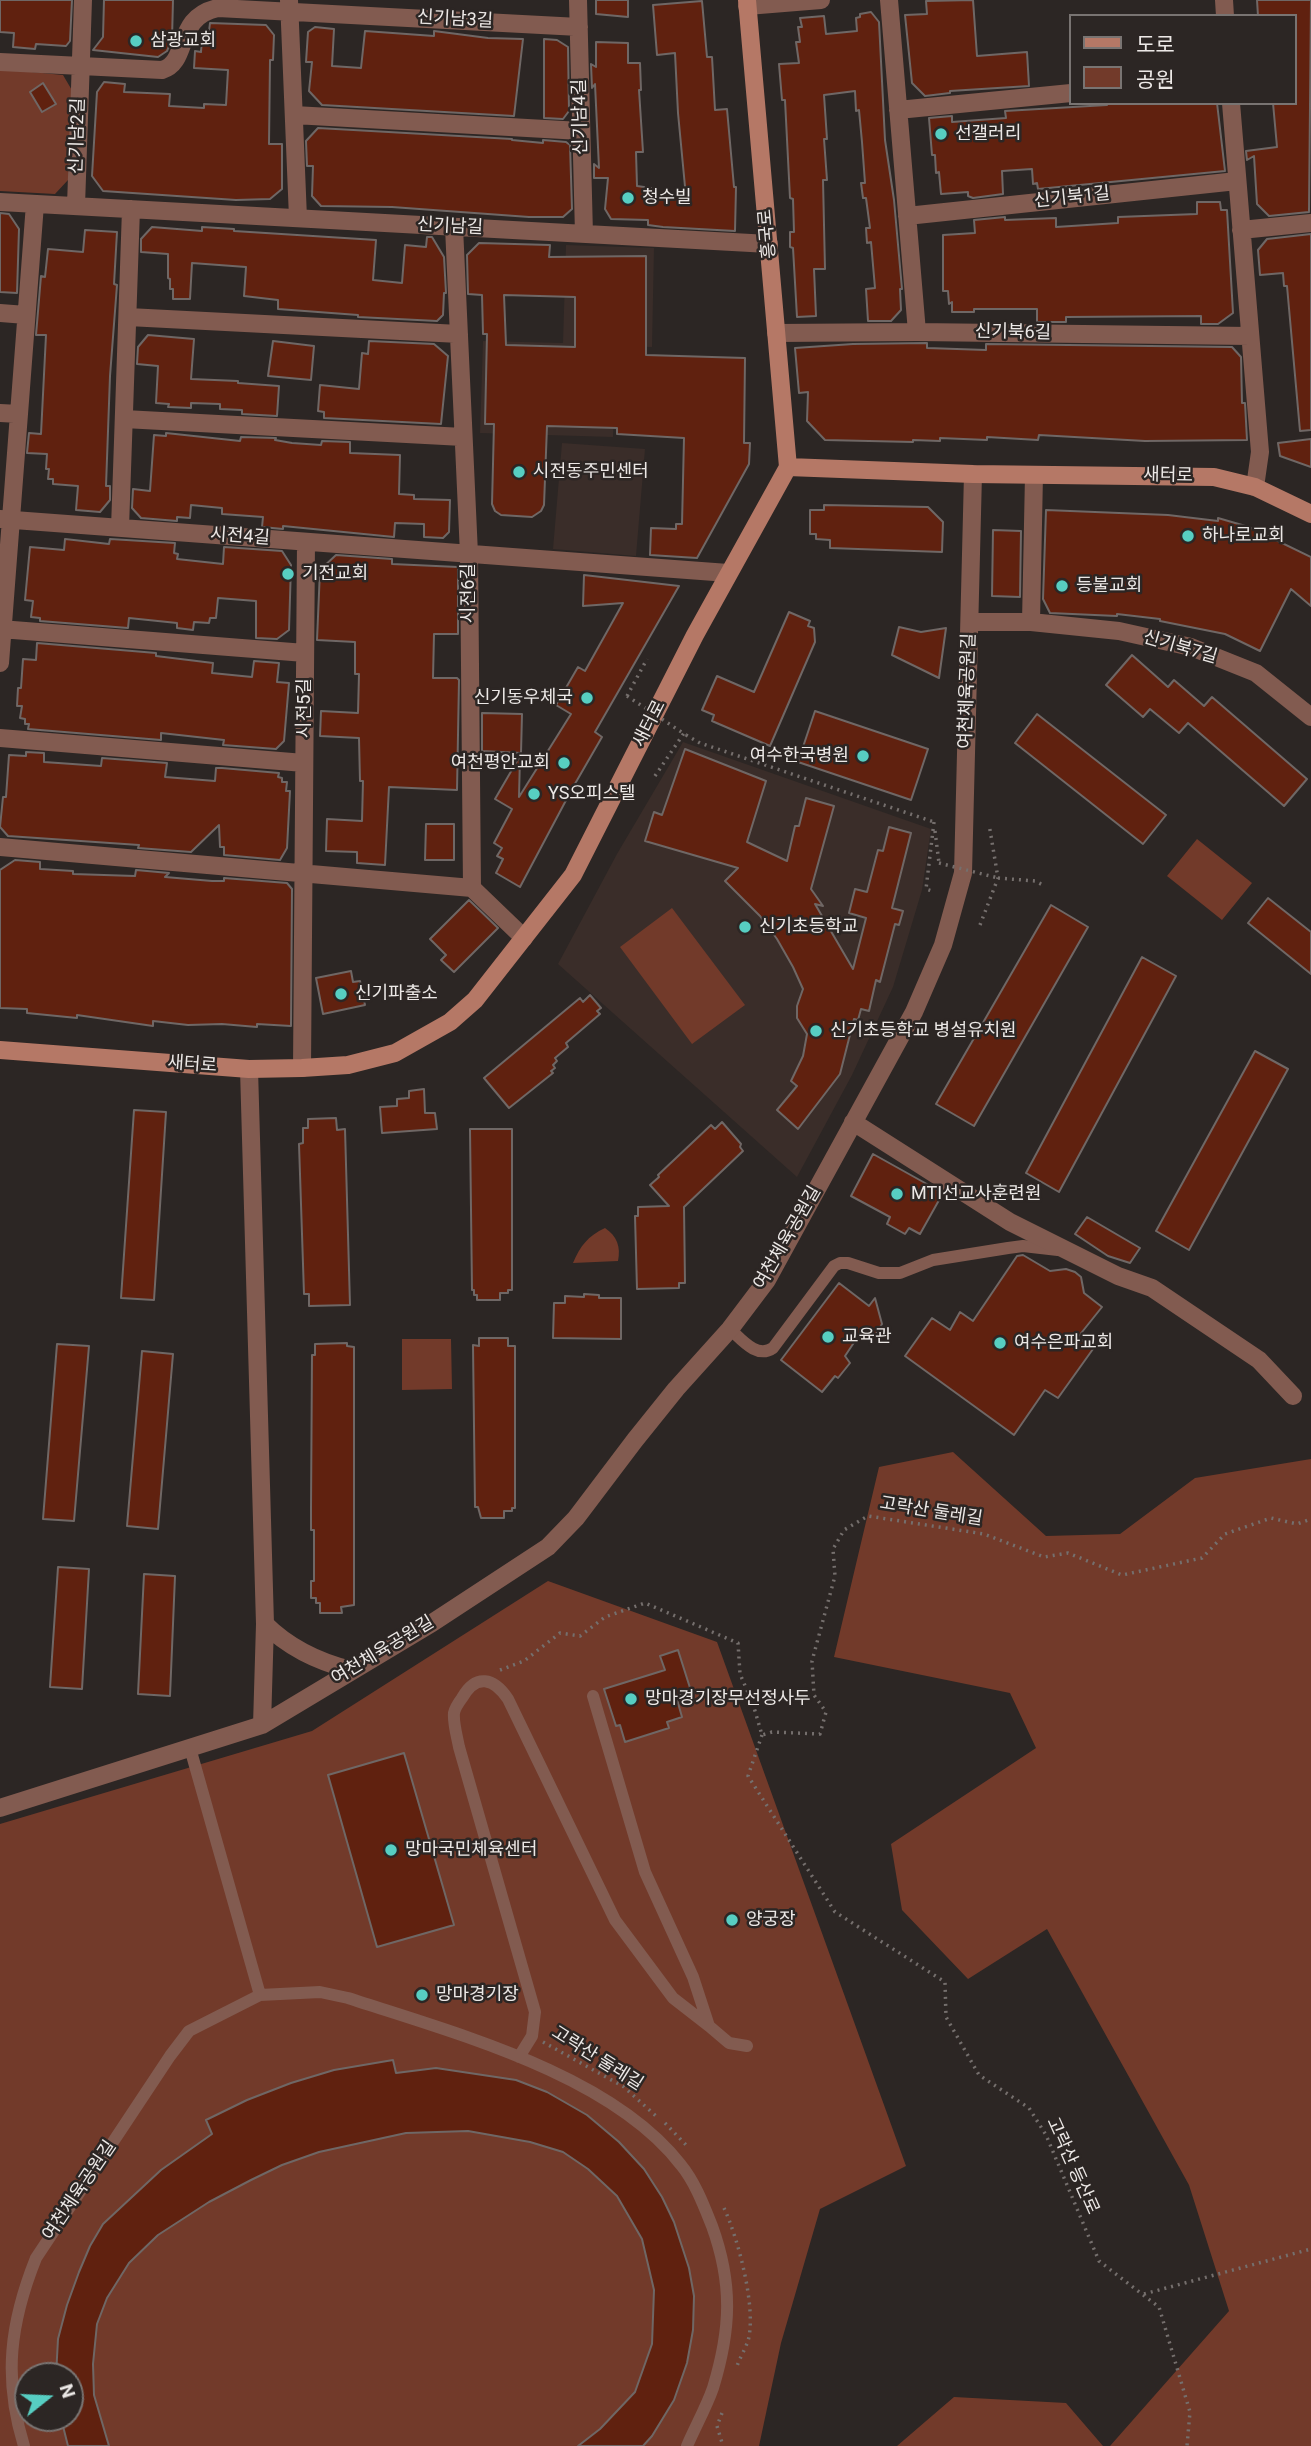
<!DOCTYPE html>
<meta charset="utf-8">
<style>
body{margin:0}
#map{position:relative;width:1311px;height:2446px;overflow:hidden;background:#2c2624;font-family:Roboto,"Noto Sans KR",sans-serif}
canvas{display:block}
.legend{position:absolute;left:1069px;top:14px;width:228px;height:91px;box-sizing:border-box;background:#2c2624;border:2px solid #797472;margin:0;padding:9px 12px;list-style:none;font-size:21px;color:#ece8e6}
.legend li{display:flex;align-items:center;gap:14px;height:35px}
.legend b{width:35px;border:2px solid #797472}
.north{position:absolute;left:14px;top:2362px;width:70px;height:70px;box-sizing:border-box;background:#2c2624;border:2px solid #797472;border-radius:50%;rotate:72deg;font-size:19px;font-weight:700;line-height:28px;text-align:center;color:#ece8e6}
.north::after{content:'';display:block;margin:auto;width:24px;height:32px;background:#57cec2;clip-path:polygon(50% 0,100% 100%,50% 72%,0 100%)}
</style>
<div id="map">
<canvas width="1311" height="2446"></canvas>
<ul class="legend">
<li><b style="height:9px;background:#b57866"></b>도로</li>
<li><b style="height:19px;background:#723a2a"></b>공원</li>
</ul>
<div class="north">N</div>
</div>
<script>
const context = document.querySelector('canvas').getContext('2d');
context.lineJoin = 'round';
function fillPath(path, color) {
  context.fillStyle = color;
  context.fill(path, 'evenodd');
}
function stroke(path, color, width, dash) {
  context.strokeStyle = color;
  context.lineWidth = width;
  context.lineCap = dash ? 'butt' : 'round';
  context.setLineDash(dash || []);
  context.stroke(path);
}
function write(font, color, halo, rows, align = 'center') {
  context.font = font + ' Roboto,"Noto Sans KR",sans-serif';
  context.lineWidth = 5;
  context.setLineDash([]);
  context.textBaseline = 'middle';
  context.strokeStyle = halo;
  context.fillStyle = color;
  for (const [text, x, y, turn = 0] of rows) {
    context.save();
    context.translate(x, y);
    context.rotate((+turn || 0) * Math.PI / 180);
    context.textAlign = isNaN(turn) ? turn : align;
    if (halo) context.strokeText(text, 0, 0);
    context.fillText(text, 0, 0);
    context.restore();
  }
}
fillPath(new Path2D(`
 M566 245 654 248 652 347 616 346 613 437 480 433 483 341 563 343Z
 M562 443 645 449 636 556 553 549Z
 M683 742 931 829 922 890 893 987 852 1075 797 1177 558 964 617 854Z`), '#3a2d29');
fillPath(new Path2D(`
 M0 69 63 75 73 92 68 180 55 194 0 191Z
 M1197 839 1252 883 1222 920 1167 876Z
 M672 908 745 1005 692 1044 620 947Z
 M605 1228C617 1236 621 1247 618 1261L573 1263C580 1246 588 1236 605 1228Z
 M402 1339H451L452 1389 402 1390Z
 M953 1452 1046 1536 1120 1534 1195 1478 1311 1459V2446H1110L1229 2311 1189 2185 1047 1929 968 1979 902 1910 891 1844 1036 1748 1010 1693 834 1657 879 1467Z
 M548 1581 717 1642 906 2166 820 2209 781 2343 759 2446H0V1824L312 1731ZM28 2376H70V2418H28Z
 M954 2397 1066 2403 1103 2446H897Z`), '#723a2a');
const building = new Path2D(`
 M0 0H72L70 41 66 46 36 44 35 49 13 47 14 33 0 32Z
 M104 0H173L172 39 167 51 158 57 93 50 103 37Z
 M596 0H628V17L596 14Z
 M973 0 977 56 1027 52 1029 86 950 91V93L925 96 912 83 905 15 927 14 926 1Z
 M1257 0H1311L1309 212 1269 216 1257 204 1254 156 1247 160 1246 151 1277 147 1273 103H1295V16H1258Z
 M702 1 707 57H712L715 110 727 109 734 187H736L735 231 663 227 648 225V220L611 219 605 209 608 178H594V164L599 168 595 84 592 88 591 64 596 67V42L628 43V63H640L641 90H639L643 152H636L637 186 651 188 650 196 686 197 678 113 675 53 657 55 653 5Z
 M871 12 879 22 885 140 894 200 902 289H900L901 310 891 321H868L866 289 875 288 871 242 867 243 866 228H870L866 198H863L861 183H865L862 142 859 110 856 111 855 91 824 95 827 139H824L827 180H823L825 269H814L816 316 797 317 793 248 790 247V232H794L793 199 790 198 785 100H782L779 64 799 63 796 42H800L798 27H802L800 18 824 16 826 34 857 31 856 18 860 17V14Z
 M210 23 266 25 274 35 273 60H270L269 144H282V189L270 199 236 200 103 191 92 176 97 92 104 82 125 84 124 92 170 94 169 106 204 108V104L226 105 228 70 194 68 195 51 201 52 202 39H208Z
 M315 27 334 29 332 66 361 68 365 31 434 36V31L488 38 523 39 514 116 322 105 309 91 312 62H306L308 32Z
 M544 39 557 40 568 47 569 111 563 119 544 118Z
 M43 83 56 104 42 112 30 92Z
 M1107 103H1217L1225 171 1038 189 1037 183 1033 184 1032 169 1002 171 1003 194 973 198 968 196V192L941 194 939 172 936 173 935 155H932L929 118 952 116V122L1006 118 1005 111 1107 105Z
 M318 128 512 139V140L543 143V140L566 142 570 145 572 209 563 217H529L392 207 321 206 312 196 313 166H307L306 141Z
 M1197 202H1220L1221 210H1227L1233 313 1218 324H1201V316L1066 317V322H1037V309H974V312H952V302L949 304 948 291H943V235L975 233 974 220 1005 217V220L1056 218V227L1118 223V217L1197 214Z
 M0 213 9 214 19 229 17 293 0 292Z
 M152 227 202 231V227L234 229V231L376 240 373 280 402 283 405 245 426 247 427 237H432L444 257 446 293H444L443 315 437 321 358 317V315L278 309V300L244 296 246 267 192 263 190 299H173V289H170V279L168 278V254L141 252V239Z
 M85 230 117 232 114 284 117 285 110 376 106 486H110V500L100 512 76 510 78 486 53 484V479H48L49 469H46L47 454 27 453 29 433 41 434 46 335H36L41 276 45 277 48 249 83 252Z
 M1311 234V430L1300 431 1287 286H1284L1283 273 1260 275 1258 250 1267 239Z
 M479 243 550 245 549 257 646 256V355L745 358 744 443H750L749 464 697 558 650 555 651 528 676 529V524H682L684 438 617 434V428L547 426 544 505 541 511 532 517 501 515 495 511 492 504 494 424H485L487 334H483L482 295 468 294 467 255ZM504 295 575 297V347L506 345Z
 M148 335 194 339 191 379 238 381V383L279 386 277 416 242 414V410L220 409V404L191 403V408L168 407 169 404 156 403 158 366 137 364 138 347Z
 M273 341 314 346 311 380 268 376Z
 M369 341 434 344 448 356 441 424 324 418V412L318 411 320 385 359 389 362 353 368 354Z
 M927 343V348L986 350V344L1232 347 1241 357 1242 403H1245L1247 440 1145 441 1039 435 1038 440 987 437V440L940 438V441L913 440V442L825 440 807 421 808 392 799 393 795 348 853 344Z
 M166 433 240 441 241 437 276 438 275 440 292 443 321 445 322 441 350 442V453L400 455 399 494 414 495V499L450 500 449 532 443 538 424 537V524L395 523 394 537 283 526V529L262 527 263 517 222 514V508L191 505 190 518 177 517V521L141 518 132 508 133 489 150 491 154 435 166 436Z
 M1311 439V467L1280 456 1278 443Z
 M824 505 928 507 943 522 942 552 830 548V540L816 539V534H810V510H824Z
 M1046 510 1168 515 1218 521V518L1249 527 1311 557V606L1291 589 1260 651 1225 634 1160 621V619L1117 614V616L1050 613 1043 599Z
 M993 530 1021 531 1020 597 992 596Z
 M65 539 109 544 110 539 175 543 174 553 178 554 177 559 223 564 224 547 282 551 291 565 289 630 277 639 256 638V601L218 598 216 618H210L209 623 194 622 193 630 177 628V623L129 618 128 628 40 621V618L31 617 33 601 25 600 30 547 64 550Z
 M336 555 392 559V564L458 567V634H434L433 678H457L459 680 457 790 389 787 385 865 357 863V852L326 851 327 819 362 821 363 781H360L359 738 320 736 321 711 358 713 359 674H355V642L317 640 320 570Z
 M584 575 679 586 595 732 602 737 572 789 520 887 496 873 503 859 497 856 502 848 494 843 512 809 495 799 520 756 519 797 571 714 556 705 578 667 585 671 623 603 583 606Z
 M789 612 810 621 808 626 814 628 815 642 770 746 712 721 714 715 702 710 717 676 754 692Z
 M899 627 921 632 946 628 939 678 892 655Z
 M37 643 156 653V656L213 663 212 673 252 677 254 661 279 663 277 682 289 683 284 741 276 749 223 745 224 740 161 733V740L28 729 29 724H25V719L20 718 22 706H17L18 688H21L23 659 36 660Z
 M1132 655 1168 687 1174 680 1204 706 1212 697 1307 779 1284 806 1188 723 1179 733 1150 709 1143 717 1106 685Z
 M815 711 928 749 911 800 798 762Z
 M482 713 522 714 521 753 482 751Z
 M1037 714 1166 815 1143 844 1015 743Z
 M685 749 766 781 747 842 787 861 795 826H799L806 798 834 806 811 889 823 906 815 904 853 969 866 918 849 913 855 889 867 892 878 850 883 851 889 827 911 833 892 908 903 911 899 925 895 924 880 982 876 980 869 1011 861 1009 858 1020 854 1019 840 1074 798 1129 777 1110 797 1086 791 1081 803 1056 807 1034 797 1018V1006L803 989 793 967 777 939 760 916 725 881 738 868 645 841 654 812 662 815Z
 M26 752 44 753V762L101 766 102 758 167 763 165 777 215 781 216 768H222L279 773 278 777 282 778V782H287L286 791H290L287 848 280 860 224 855V847H220L219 825 191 852 138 848 139 845 8 836 0 827 3 797H6L9 755 26 756Z
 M426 824H454V860H425Z
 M15 860 40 862V869L73 871V874L135 876 136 870 169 873 165 877 212 881H224V878L287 883 292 889 291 1026 257 1024V1027L222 1024 188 1025 153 1021V1026L77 1015V1018L27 1013V1009L0 1008V870Z
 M1268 898 1311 932V974L1248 923Z
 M469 900 498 928 454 972 441 960 446 955 430 939Z
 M1051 905 1088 927 974 1126 936 1104Z
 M1142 957 1176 976 1059 1192 1026 1173Z
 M351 971 353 982 360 981 365 1005 323 1014 316 978Z
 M590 995 601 1008 597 1011 600 1014 566 1043 568 1047 555 1058 557 1061 553 1065 555 1068 551 1071 553 1073 509 1108 484 1078 580 998 583 1002Z
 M1255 1051 1288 1069 1189 1250 1156 1231Z
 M424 1089 425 1113H435L437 1129 382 1133 380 1107 397 1106V1099L409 1098V1091Z
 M134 1110 166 1112 154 1300 121 1298Z
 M336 1118 337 1130 345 1129 350 1305 309 1306V1294H304L299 1144 303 1143V1128H308V1119Z
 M722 1122 741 1144 740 1147 743 1151 684 1207 685 1283H679V1288L637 1289 635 1216H638V1207L669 1206 650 1185 659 1177 658 1175 711 1125 715 1129Z
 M470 1129H512V1290H508V1293H500V1300H477V1295H474V1290H472Z
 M873 1154 943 1193 920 1234 909 1228 905 1234 887 1224 890 1217 851 1196Z
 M1087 1217 1140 1248 1130 1263 1108 1256 1075 1234Z
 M1023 1255 1050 1271 1066 1269 1075 1272 1081 1277 1084 1293 1102 1307 1078 1337 1093 1349 1058 1398 1045 1390 1014 1435 905 1356 932 1318 950 1330 960 1312 973 1321 1017 1256Z
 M839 1283 869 1306 875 1298 882 1324 874 1337 871 1335 870 1337 861 1332 845 1356 850 1363 838 1378 835 1376 822 1392 781 1360Z
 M584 1294 599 1295V1298H621V1339L553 1338 554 1303H565V1296L584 1297Z
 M479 1338H508V1346H515V1508H512V1511H504V1518H481L478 1507H475L473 1345 479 1346Z
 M347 1343V1346L354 1347V1605L341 1607 342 1613H320V1603H316V1598H311V1581H314V1530H311V1509L312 1355H315V1344Z
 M57 1344 89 1346 74 1521 43 1519Z
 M142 1351 173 1354 158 1529 127 1526Z
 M58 1567 89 1569 82 1689 50 1687Z
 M144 1574 175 1576 170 1696 138 1694Z
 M678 1650 691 1691 676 1696 682 1717 667 1722 669 1728 625 1742 620 1725 616 1726 604 1689 665 1670 660 1656Z
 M404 1753 454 1925 377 1947 328 1775Z
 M393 2060 396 2073 436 2068 516 2080 547 2092 587 2115 619 2142 644 2169 662 2197 674 2222 689 2268 694 2296 693 2330 687 2363 674 2400 652 2436 643 2446H578L600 2429 635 2392 652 2344 654 2290 642 2239 617 2196 588 2169 563 2152 530 2142 468 2131 406 2133 319 2152 282 2165 251 2180 209 2202 158 2235 129 2263 107 2298 97 2324 93 2364 94 2395 109 2446H68L61 2418H70V2376H56L58 2339 67 2305 79 2272 90 2246 103 2224 161 2170 212 2134 206 2120 247 2100 291 2083 334 2070Z`);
fillPath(building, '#60210f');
stroke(building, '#6f6765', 2);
stroke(new Path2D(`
 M627 696 647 659
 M686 735 700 743 934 822
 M655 776 684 733
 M934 822 926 889 935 892
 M935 831 939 863
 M998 878 1035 881 1043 885
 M980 925 998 878 989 824
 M500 1670 524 1661 560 1633 580 1636 605 1617 645 1603 738 1643 740 1674 753 1704 762 1735 772 1732 820 1734 826 1712 814 1695 812 1661 835 1576 833 1549 844 1530 868 1516 984 1534 1044 1557 1068 1553 1122 1575 1202 1558 1225 1534 1271 1518 1297 1524 1311 1519
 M762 1735 748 1776 835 1912 945 1982 946 2017 979 2075 1029 2108 1046 2135 1099 2261 1159 2307 1190 2412 1187 2446
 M543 2042 624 2087 656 2116
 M665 2123 689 2148
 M724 2208C738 2238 757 2309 748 2341 745 2349 740 2358 737 2366
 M1144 2294 1311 2249
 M722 2413 717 2426 723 2446`), '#756f6d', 3.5, [2, 5]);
stroke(new Path2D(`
 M730 1329C742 1340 757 1359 773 1348L834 1266 840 1263H848L879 1273H900L933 1260 1008 1248 1023 1246 1058 1250
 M190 1748 260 1995
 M709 2026 729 2043 747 2046
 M519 2057 532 2036 535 2012 459 1747C457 1736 453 1723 454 1713 455 1708 459 1702 462 1698 476 1673 494 1678 508 1699L615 1920 673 1998 709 2026 693 1977 645 1872 593 1696
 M24 2446C3 2378 10 2323 36 2258L170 2056 189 2031 260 1995 320 1992 348 1998C454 2033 611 2074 681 2165 695 2182 704 2206 712 2226 733 2284 731 2329 713 2388 706 2408 695 2427 687 2446`), '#825b50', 12);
stroke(new Path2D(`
 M289 0 298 218
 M578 0 584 234
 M889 0 917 332
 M1224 0 1225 16
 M747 6 821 0
 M0 62 162 70C190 62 174 17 218 8L579 27
 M1231 103 1260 452 1255 487
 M898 110 1071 93
 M294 115 581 131
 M0 202 769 244
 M76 206 83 0
 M907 216 1237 181
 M454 227 469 554 472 888 524 938
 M1241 230 1311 223
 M0 313 26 315
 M128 317 459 334
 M776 333 917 332 1250 336
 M0 413 19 414
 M124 419 463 437
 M0 519 728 573
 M120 528 131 209
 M970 622H1031L1119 631 1191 647 1256 673 1311 717
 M1031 622 1034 475
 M0 629 305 653
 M0 663 35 204
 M0 738 304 763
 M0 847 472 888
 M302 1068 306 542
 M249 1069 265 1624 262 1725
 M853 1122 1010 1222 1118 1276 1152 1288 1259 1360 1293 1396
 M265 1624C288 1647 319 1662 351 1670
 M0 1808 262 1725 432 1623 548 1547 576 1518 635 1440 676 1389 730 1329 767 1280 914 1012 943 945 963 873 973 474`), '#825b50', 18);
stroke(new Path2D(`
 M747 0 788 467
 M0 1050 249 1069 302 1068 348 1065 395 1053 450 1022 475 1000 573 875 695 635 788 467 973 474 1214 477 1255 487 1311 514`), '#b57866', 18);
stroke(new Path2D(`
 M627 696 686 735
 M939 863 998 878`), '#756f6d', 3.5, [2, 5]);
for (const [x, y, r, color] of [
 [136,41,7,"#57cec2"],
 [941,134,7,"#57cec2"],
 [628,198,7,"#57cec2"],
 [519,472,7,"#57cec2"],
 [1188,536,7,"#57cec2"],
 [288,574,7,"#57cec2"],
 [1062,586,7,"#57cec2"],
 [587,698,7,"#57cec2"],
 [863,756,7,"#57cec2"],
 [564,763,7,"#57cec2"],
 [534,794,7,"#57cec2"],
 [745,927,7,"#57cec2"],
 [341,994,7,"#57cec2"],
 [816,1031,7,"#57cec2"],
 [897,1194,7,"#57cec2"],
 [828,1337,7,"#57cec2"],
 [1000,1343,7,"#57cec2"],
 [631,1699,7,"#57cec2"],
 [391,1850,7,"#57cec2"],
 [732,1920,7,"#57cec2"],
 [422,1995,7,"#57cec2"]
]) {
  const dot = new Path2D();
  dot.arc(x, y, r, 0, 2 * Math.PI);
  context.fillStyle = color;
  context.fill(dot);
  stroke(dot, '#2c2624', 2.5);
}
write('18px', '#ece8e6', '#2c2624', [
 ["신기남3길",455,20,3],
 ["신기남4길",581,117,-91],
 ["신기남2길",78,136,-88],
 ["신기북1길",1072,198,-6],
 ["신기남길",450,227,3],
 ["흥국로",768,234,-95],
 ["신기북6길",1013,333,1],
 ["새터로",1168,476,1],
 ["시전4길",240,537,4],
 ["시전6길",469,593,-90],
 ["신기북7길",1180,648,16],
 ["여천체육공원길",968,691,-88],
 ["시전5길",305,708,-90],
 ["새터로",650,724,-63],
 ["새터로",192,1065,4],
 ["여천체육공원길",788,1238,-60],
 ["고락산 둘레길",931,1512,9],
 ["여천체육공원길",383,1651,-31],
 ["고락산 둘레길",597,2059,32],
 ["고락산 등산로",1072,2166,66],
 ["여천체육공원길",80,2191,-56]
]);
write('18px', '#ece8e6', '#2c2624', [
 ["삼광교회",150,41],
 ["선갤러리",955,134],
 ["청수빌",642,198],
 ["시전동주민센터",533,472],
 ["하나로교회",1202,536],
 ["기전교회",302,574],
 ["등불교회",1076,586],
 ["신기동우체국",573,698,"right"],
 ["여수한국병원",849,756,"right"],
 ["여천평안교회",550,763,"right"],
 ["YS오피스텔",548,794],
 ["신기초등학교",759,927],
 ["신기파출소",355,994],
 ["신기초등학교 병설유치원",830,1031],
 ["MTI선교사훈련원",911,1194],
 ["교육관",842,1337],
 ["여수은파교회",1014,1343],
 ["망마경기장무선정사두",645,1699],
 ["망마국민체육센터",405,1850],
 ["양궁장",746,1920],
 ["망마경기장",436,1995]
], 'left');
</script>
